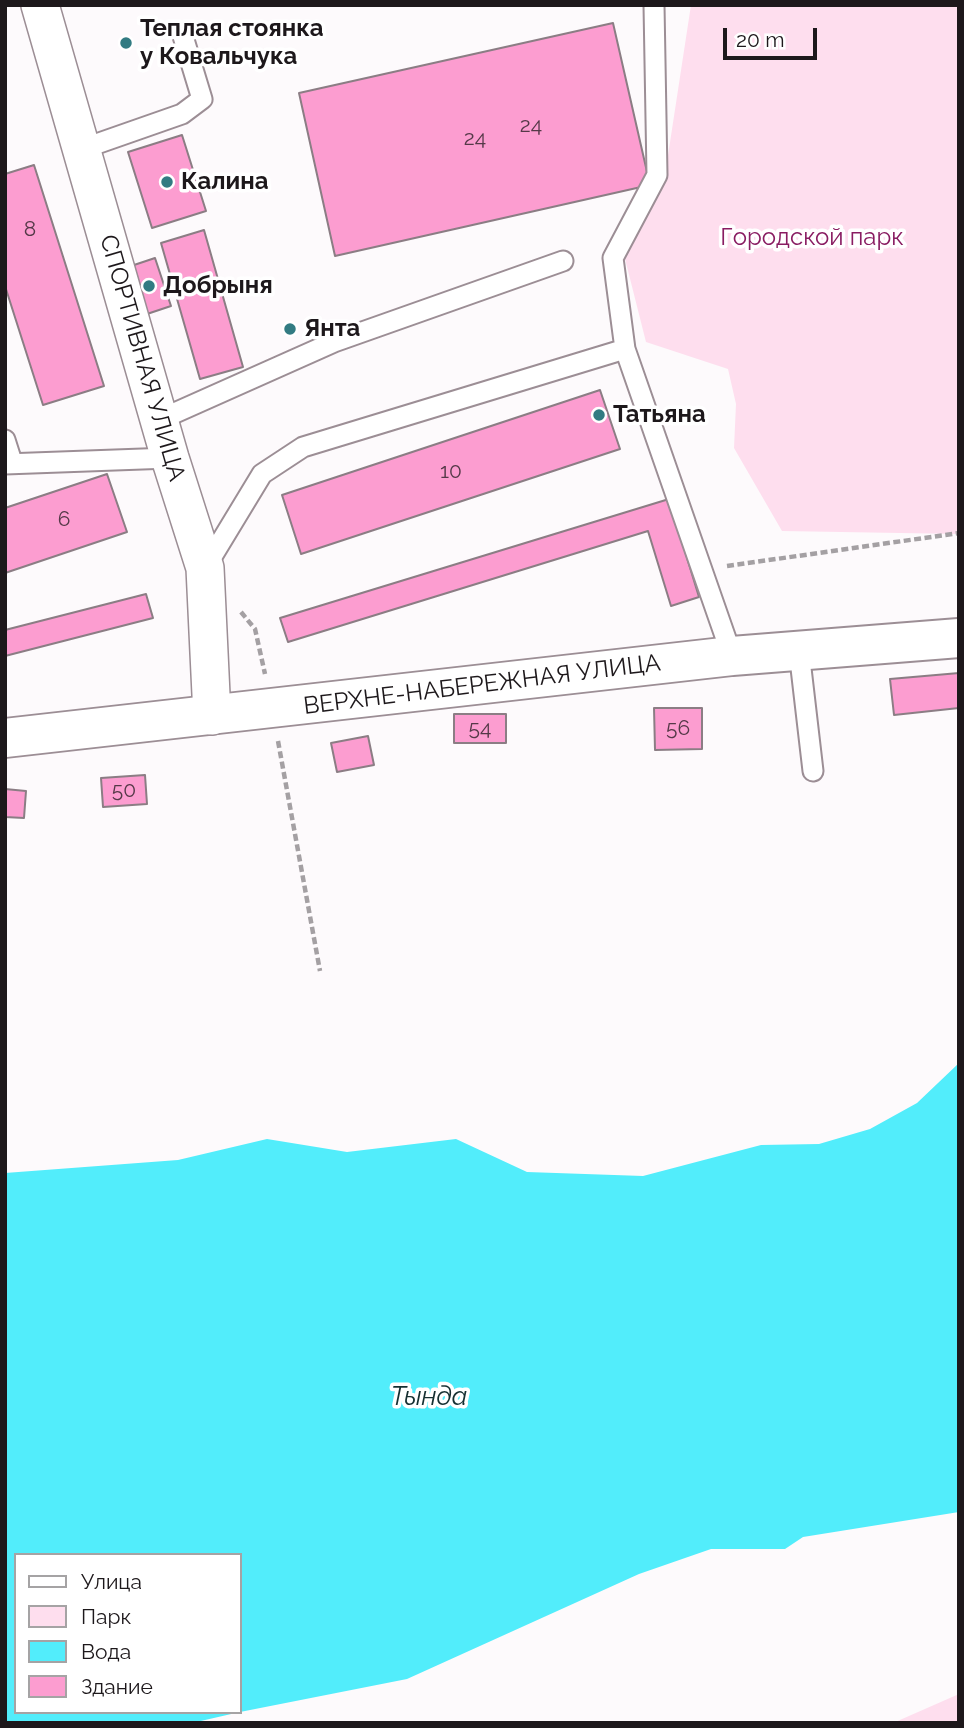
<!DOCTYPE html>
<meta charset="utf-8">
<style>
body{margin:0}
#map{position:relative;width:964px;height:1728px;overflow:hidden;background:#fdfafc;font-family:Raleway,sans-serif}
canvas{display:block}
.frame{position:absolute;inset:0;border:7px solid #1d181b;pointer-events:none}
.legend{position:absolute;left:14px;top:1553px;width:228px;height:161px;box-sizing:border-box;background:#fff;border:2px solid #a5a3a4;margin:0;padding:9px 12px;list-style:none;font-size:21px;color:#1d181b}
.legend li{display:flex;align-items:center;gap:14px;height:35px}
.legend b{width:35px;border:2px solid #a5a3a4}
.scale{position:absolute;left:723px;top:28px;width:94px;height:32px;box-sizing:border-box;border:4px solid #1d181b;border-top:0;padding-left:9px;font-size:21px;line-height:24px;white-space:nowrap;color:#1d181b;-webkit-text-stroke:5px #fff;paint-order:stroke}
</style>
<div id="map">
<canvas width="964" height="1728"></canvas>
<div class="frame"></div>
<ul class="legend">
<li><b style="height:9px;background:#fff"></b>Улица</li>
<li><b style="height:19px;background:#fedeee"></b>Парк</li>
<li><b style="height:19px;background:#52edfb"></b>Вода</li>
<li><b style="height:19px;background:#fc9dd0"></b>Здание</li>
</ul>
<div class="scale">20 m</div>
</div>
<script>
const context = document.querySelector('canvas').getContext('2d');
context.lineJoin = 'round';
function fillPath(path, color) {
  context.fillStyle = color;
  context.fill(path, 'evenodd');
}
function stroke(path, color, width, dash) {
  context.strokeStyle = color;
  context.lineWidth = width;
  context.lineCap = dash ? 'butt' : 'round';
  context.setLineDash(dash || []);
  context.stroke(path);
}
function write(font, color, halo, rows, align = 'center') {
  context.font = font + ' Raleway,sans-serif';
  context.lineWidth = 7;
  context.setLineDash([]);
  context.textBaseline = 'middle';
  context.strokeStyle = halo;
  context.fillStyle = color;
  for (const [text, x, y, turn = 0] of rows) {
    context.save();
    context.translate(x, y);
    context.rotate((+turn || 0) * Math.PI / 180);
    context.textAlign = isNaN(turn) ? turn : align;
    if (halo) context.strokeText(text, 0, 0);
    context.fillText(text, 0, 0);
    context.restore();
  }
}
fillPath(new Path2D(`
 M691 5H959V534L782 531 734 448 736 404 728 369 646 342 622 247 665 175Z
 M959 1694V1723H893Z`), '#fedeee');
fillPath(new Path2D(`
 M959 1063V1512L803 1537 785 1549H711L639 1574 407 1679 240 1712V1555H16V1712H240L192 1723H5V1173L178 1160 267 1139 347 1152 456 1139 527 1172 643 1176 761 1145 819 1144 870 1129 917 1103Z`), '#52edfb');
const building = new Path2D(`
 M613 23 650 185 335 256 299 93Z
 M182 135 206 211 152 228 128 152Z
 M34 165 104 386 43 405 5 286V174Z
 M204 230 243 367 200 379 161 243Z
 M155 258 171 306 144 315 128 267Z
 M600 390 620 449 301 554 282 495Z
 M107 474 127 532 5 573V508Z
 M669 499 699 597 671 606 648 531 288 642 280 618Z
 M146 594 153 618 5 656V630Z
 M959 673V708L894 715 890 679Z
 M654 708H702V749L655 750Z
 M454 714H506V743H454Z
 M368 736 374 765 337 772 331 743Z
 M145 775 147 804 103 807 101 778Z
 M5 789 26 791 24 818 5 817Z`);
fillPath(building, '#fc9dd0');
stroke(building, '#8b7d84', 2);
const lane = new Path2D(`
 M82 149 182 114 202 99 182 33
 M625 349 613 258 657 175 654 5
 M159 420 334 342 563 261
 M5 440 12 462
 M5 464 170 458
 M205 568 262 474 303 447 625 349 732 656
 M799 651 813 771`);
const street = new Path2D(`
 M40 5 170 458 205 568 212 716`);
const secondary = new Path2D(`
 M5 738 732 656 959 638`);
stroke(lane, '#9c8e95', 23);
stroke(street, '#9c8e95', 40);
stroke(secondary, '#9c8e95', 42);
stroke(new Path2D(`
 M727 566 959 533
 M241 612 255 629 265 674
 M278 741 320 971`), '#a4a0a3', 4.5, [7, 3.5]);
stroke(lane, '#fff', 19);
stroke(street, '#fff', 37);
stroke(secondary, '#fff', 38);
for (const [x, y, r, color] of [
 [126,43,7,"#327b82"],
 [167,182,7,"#327b82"],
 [149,286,7,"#327b82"],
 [290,329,7,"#327b82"],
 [599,415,7,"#327b82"]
]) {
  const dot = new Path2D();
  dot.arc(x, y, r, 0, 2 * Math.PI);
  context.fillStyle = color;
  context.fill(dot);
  stroke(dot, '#fff', 2.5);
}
write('21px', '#553948', null, [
 ["24",531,126],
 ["24",475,139],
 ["8",30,230],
 ["10",451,472],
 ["6",64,520],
 ["54",480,729],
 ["56",678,729],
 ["50",124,791]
]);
write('bold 24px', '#1d181b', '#fff', [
 ["Теплая стоянка",140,29],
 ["у Ковальчука",140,57],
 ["Калина",181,182],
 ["Добрыня",163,286],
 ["Янта",304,329],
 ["Татьяна",613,415]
], 'left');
write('24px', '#891c62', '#fff', [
 ["Городской парк",812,238]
]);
write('24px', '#1d181b', '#fff', [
 ["СПОРТИВНАЯ УЛИЦА",142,358,74],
 ["ВЕРХНЕ-НАБЕРЕЖНАЯ УЛИЦА",482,685,-7]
]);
write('italic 26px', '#152f31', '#fff', [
 ["Тында",429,1397]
]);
</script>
